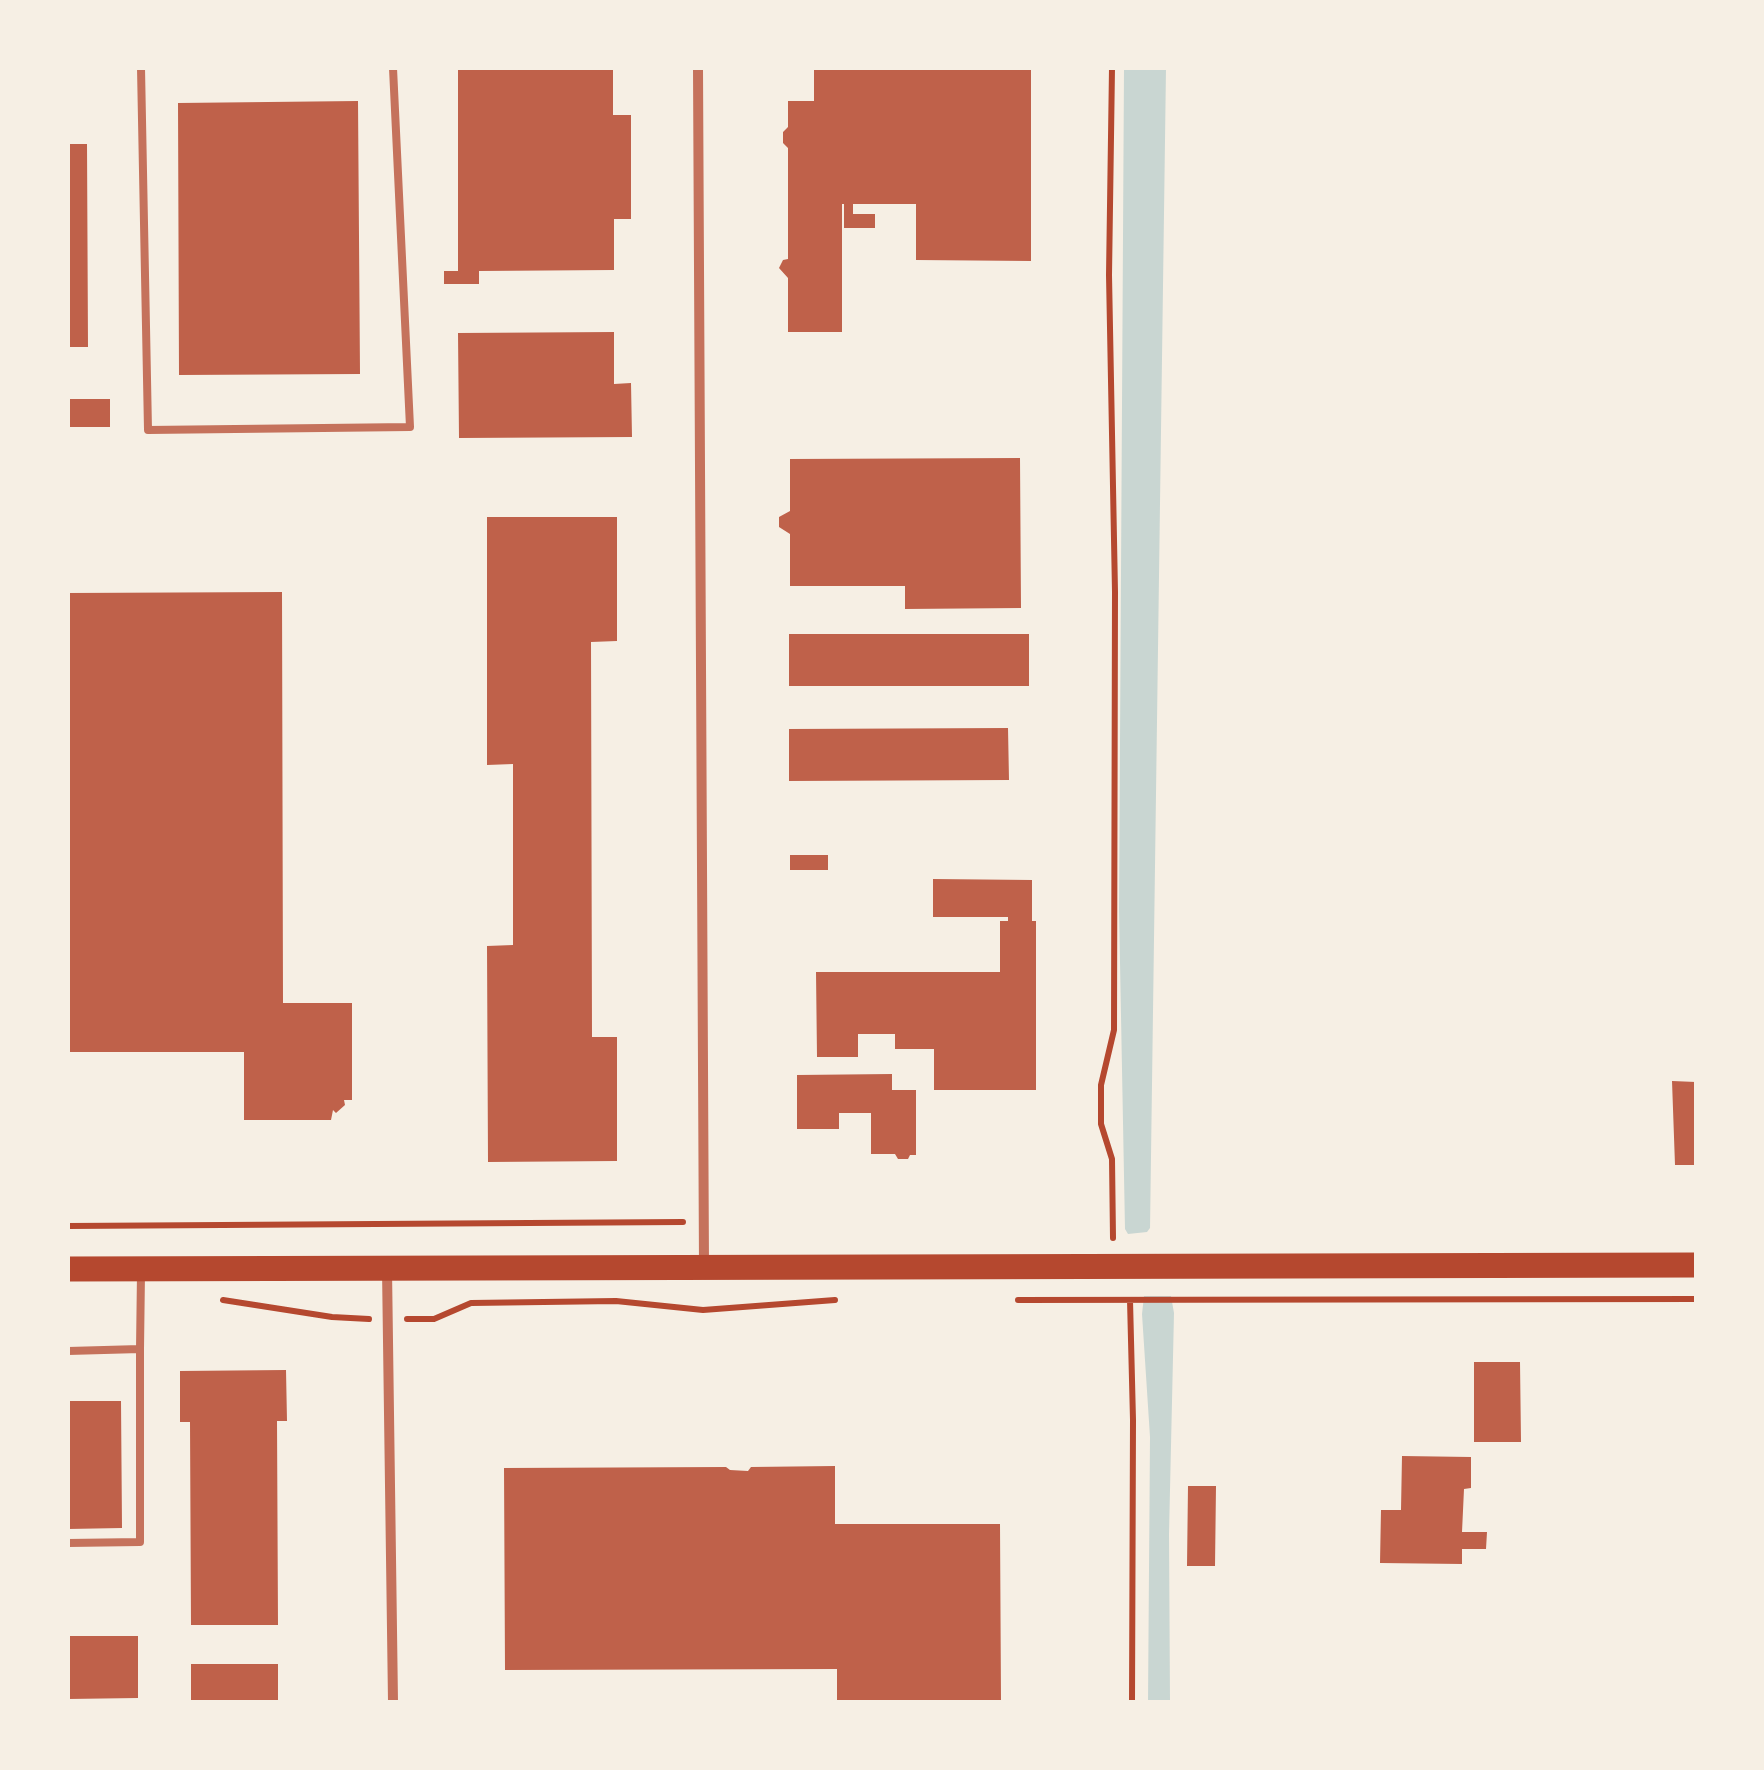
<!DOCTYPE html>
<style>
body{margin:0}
#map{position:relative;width:1764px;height:1770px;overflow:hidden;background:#f6efe4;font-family:Quicksand,sans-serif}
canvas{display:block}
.frame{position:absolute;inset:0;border:70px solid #f6efe4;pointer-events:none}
</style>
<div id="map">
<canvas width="1764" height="1770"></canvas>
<div class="frame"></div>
</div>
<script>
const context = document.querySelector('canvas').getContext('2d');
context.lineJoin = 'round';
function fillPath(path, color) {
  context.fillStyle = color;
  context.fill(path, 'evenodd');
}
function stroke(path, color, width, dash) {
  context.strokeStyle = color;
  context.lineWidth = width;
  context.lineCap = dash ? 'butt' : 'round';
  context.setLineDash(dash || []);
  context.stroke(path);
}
fillPath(new Path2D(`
 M1124 68H1166L1150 1228 1147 1232 1128 1234 1125 1229 1119 909Z
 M1144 1296H1171L1174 1313 1169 1534 1170 1702H1148L1150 1437 1142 1314Z`), '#c9d6d2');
fillPath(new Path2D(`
 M458 68H613V115H631V219H614V270L479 271V284H444V271H458Z
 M814 68H1031V261L916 260V204H853V214H875V228H844V204H842V332H788V278L779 268 783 260 788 259V148L783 143V132L788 127V101H814Z
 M358 101 360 374 179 375 178 103Z
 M68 144H87L88 347H68Z
 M614 332V384L631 383 632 437 459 438 458 333Z
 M68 399H110V427H68Z
 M1020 458 1021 608 905 609V586H790V534L779 527V517L790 511V459Z
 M487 517H617V641L591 642 592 1037H617V1161L488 1162 487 946 513 945V764L487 765Z
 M282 592 283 1003H352V1100H344L345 1105 336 1113 333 1110 331 1120H244V1052H68V593Z
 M789 634H1029V686H789Z
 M1008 728 1009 780 789 781V729Z
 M790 855H828V870H790Z
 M933 879 1032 880V921H1036V1090H934V1049H895V1034H858V1057H817L816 972H1000V921H1008V917H933Z
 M892 1074V1090H916V1155H910L908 1159H898L895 1154H871V1113H839V1129H797V1075Z
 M1672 1081 1696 1082V1165H1675Z
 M1474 1362H1520L1521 1442H1474Z
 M286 1370 287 1421H277L278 1625H191L190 1422H180V1371Z
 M68 1401H121L122 1528 68 1529Z
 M1402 1456 1471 1457V1488L1464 1489 1462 1532H1487L1486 1549H1462V1564L1380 1563 1381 1510H1401Z
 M835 1466V1524H1000L1001 1702H837V1669L505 1670 504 1468 726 1467 730 1470 748 1471 751 1467Z
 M1188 1486H1216L1215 1566H1187Z
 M68 1636H138V1698L68 1699Z
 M191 1664H278V1702H191Z`), '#bf614a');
stroke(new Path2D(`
 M1112 68 1109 275 1115 592 1114 1030 1101 1085V1124L1112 1159 1113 1238
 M68 1226 683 1222
 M223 1300 332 1317 369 1319
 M1018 1300 1696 1299
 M1130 1300 1133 1420 1132 1702
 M407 1319H434L471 1303 616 1301 703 1310 835 1300`), '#b5482f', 6);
stroke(new Path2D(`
 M141 68 148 430 410 427 393 68
 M68 1351 140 1349 141 1273
 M68 1543 140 1542V1349`), '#c5725c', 8);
stroke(new Path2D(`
 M698 68 704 1265
 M387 1269 393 1702`), '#c5725c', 10);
stroke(new Path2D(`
 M68 1269 1696 1265`), '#b5482f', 25);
</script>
